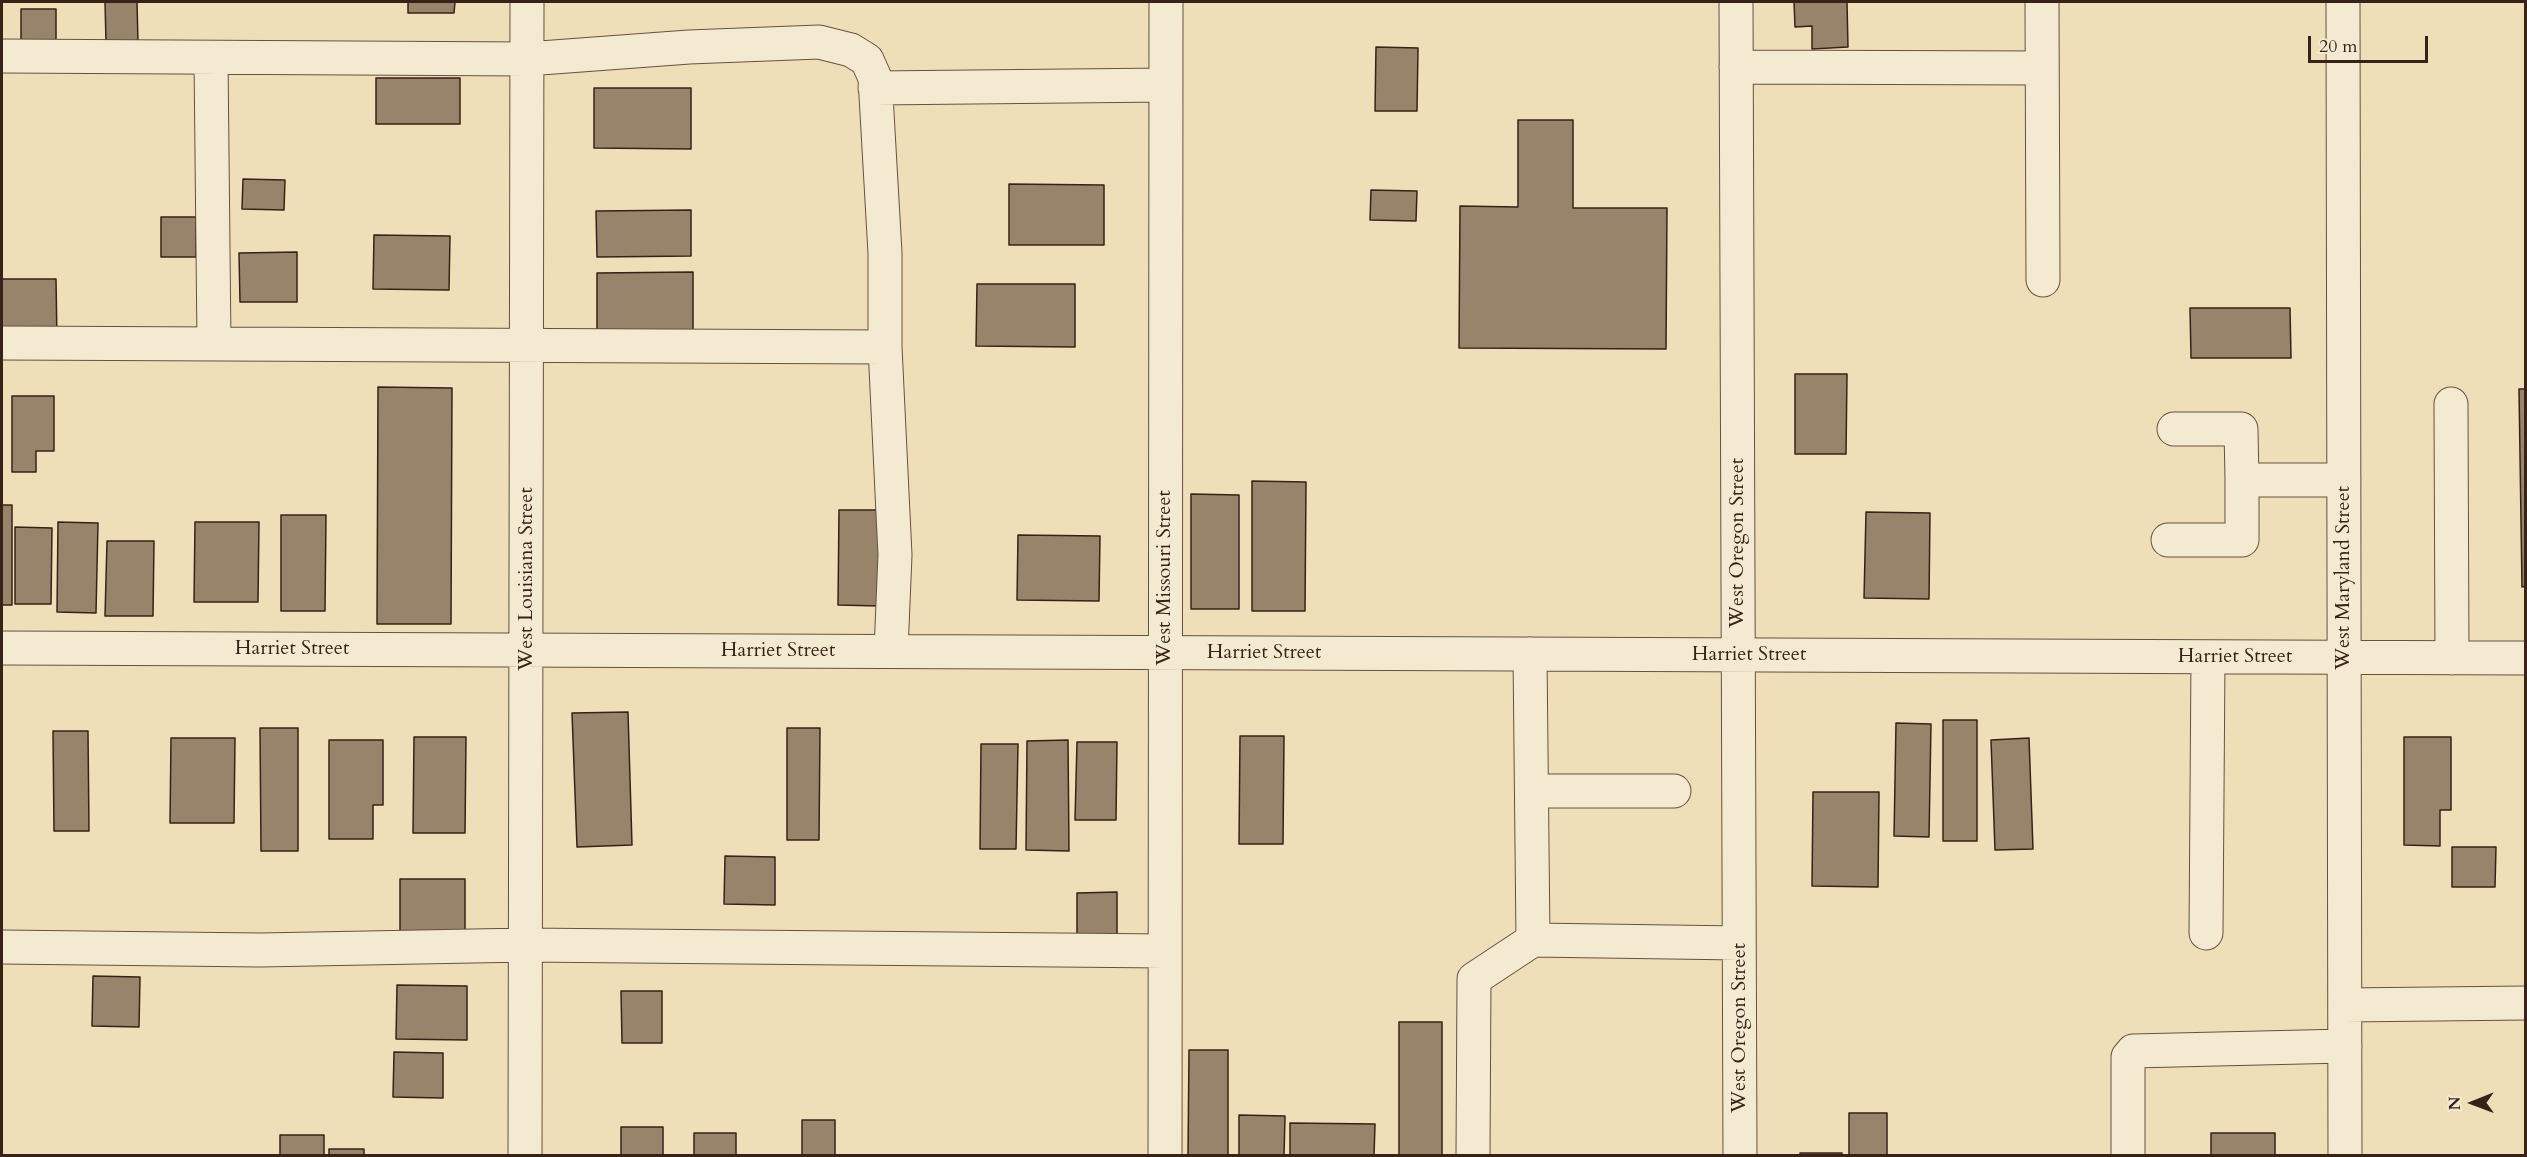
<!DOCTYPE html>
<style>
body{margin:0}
#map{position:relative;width:2527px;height:1157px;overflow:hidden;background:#eedfb8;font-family:Cardo,serif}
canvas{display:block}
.frame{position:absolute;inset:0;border:3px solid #382218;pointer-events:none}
.north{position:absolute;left:2443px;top:1073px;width:60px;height:60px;-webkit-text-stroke:4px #f4ead1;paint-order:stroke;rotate:269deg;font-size:16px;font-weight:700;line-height:24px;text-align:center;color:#382218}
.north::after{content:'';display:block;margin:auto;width:21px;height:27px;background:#382218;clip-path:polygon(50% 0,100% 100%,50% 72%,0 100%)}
.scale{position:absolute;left:2308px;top:36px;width:120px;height:27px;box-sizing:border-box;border:3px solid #382218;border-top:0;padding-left:8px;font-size:18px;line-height:21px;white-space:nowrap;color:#382218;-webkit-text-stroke:4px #f4ead1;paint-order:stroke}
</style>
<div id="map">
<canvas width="2527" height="1157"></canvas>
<div class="frame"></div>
<div class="north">N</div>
<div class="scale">20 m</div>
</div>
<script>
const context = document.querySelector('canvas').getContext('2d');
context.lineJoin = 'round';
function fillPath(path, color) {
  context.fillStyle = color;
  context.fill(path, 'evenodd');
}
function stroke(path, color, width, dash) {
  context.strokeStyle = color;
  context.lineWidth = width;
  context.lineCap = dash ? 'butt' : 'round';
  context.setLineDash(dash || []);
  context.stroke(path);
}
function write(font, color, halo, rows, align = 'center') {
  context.font = font + ' Cardo,serif';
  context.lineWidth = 4.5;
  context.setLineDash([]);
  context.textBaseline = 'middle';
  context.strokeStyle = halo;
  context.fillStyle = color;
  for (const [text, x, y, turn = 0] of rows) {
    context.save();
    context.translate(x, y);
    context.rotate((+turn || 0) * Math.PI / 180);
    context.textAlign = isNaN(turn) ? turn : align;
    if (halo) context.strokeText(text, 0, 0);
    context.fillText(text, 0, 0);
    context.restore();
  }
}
const building = new Path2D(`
 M105 2H137L138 43H106Z
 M408 2H455L454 13H408Z
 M1794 2H1847L1848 47 1812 49V26L1795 27Z
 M21 9H56V46H21Z
 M1376 47 1418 48 1417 111H1375Z
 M376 78H460V124H376Z
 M594 88H691V149L594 148Z
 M1518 120H1573V208H1667L1666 349 1459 348 1460 206 1518 207Z
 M243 179 285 180 284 210 242 209Z
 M1009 184 1104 185V245H1009Z
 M1371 190 1417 191 1416 221 1370 220Z
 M691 210V256L597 257 596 211Z
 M161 217H196V257H161Z
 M374 235 450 236 449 290 373 289Z
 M297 252V302H240L239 253Z
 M693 272V331L597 332V273Z
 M2 279H56L57 342H2Z
 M977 284H1075V347L976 346Z
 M2190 308H2290L2291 358H2191Z
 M1795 374H1847L1846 454H1795Z
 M378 387 452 388 451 624H377Z
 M2519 389H2526V586L2522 587Z
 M12 396H54V451H36V472H12Z
 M1252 481 1306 482 1305 611H1252Z
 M1191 494 1239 495V609H1191Z
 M2 505H12V605H2Z
 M839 510H880L879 606 838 605Z
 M1866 512 1930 513 1929 599 1864 598Z
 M281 515H326L325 611H281Z
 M58 522 98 523 96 613 57 612Z
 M195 522H259L258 602H194Z
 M15 527 52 528 51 604H15Z
 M1018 535 1100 536 1099 601 1017 600Z
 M107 541H154L153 616H105Z
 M628 712 632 845 577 847 572 713Z
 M1943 720H1977V841H1943Z
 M1896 723 1931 724 1929 837 1894 836Z
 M260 728H298V851H261Z
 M787 728H820L819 840H787Z
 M53 731H88L89 831H54Z
 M1240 736H1284L1283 844H1239Z
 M414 737H466L465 833H413Z
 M2404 737H2451V810H2440V846L2404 845Z
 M171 738H235L234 823H170Z
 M2029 738 2033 849 1995 850 1991 740Z
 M329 740H383V805H373V839H329Z
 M1068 740 1069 851 1026 850 1027 741Z
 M1077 742H1117L1116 820H1075Z
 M981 744H1018L1016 849H980Z
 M1813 792H1879L1878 887 1812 886Z
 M2452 847H2496L2495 887H2452Z
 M725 856 775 857V905L724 904Z
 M400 879H465V939L400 938Z
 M1117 892V949H1077V893Z
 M93 976 140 977 139 1027 92 1026Z
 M397 985 467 986V1040L396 1039Z
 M621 991H662V1043H622Z
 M1399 1022H1442V1156H1399Z
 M1189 1050H1228V1156H1188Z
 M394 1052 443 1053V1098L393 1097Z
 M1849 1113H1887V1156H1849Z
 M1239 1115 1285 1116 1284 1156H1239Z
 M802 1120H835V1156H802Z
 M1290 1123 1375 1124 1374 1156H1290Z
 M621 1127H663V1156H621Z
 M694 1133H736V1156H694Z
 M2211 1133H2275V1156H2211Z
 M280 1135H324V1156H280Z
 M329 1149H364V1156H329Z
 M1800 1153H1842V1156H1800Z`);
fillPath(building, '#97846b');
stroke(building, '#382218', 1.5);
const minor = new Path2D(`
 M1736 2 1740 1156
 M2042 2 2043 280
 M2343 2 2345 1156
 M2 56 527 59 689 47 819 42 851 50 867 60 875 78 885 253V347
 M211 58 214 344
 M1736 67 2042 68
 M875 88 1166 85
 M2 343 885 347 895 555 891 651
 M2451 404 2452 658
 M2174 429H2241L2242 480
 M2168 540H2242V480H2344
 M2 648 2526 658
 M1530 654 1533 940
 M1533 791H1674
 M2206 933 2208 657
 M2 947 260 950 526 945 1165 951
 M2345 1005 2526 1003
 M525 1156 527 2
 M1165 1156 1166 2
 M1473 1156 1474 979 1533 940 1739 943
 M2128 1156V1057L2133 1051 2345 1046`);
stroke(minor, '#665140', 35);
stroke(minor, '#f4ead1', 33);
write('20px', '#382218', '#f4ead1', [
 ["West Oregon Street",1738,543,-90],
 ["West Missouri Street",1165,578,-90],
 ["West Maryland Street",2344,578,-90],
 ["West Louisiana Street",527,579,-90],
 ["Harriet Street",292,649],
 ["Harriet Street",778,651],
 ["Harriet Street",1264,653],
 ["Harriet Street",1749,655],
 ["Harriet Street",2235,657],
 ["West Oregon Street",1740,1028,-90]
]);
</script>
